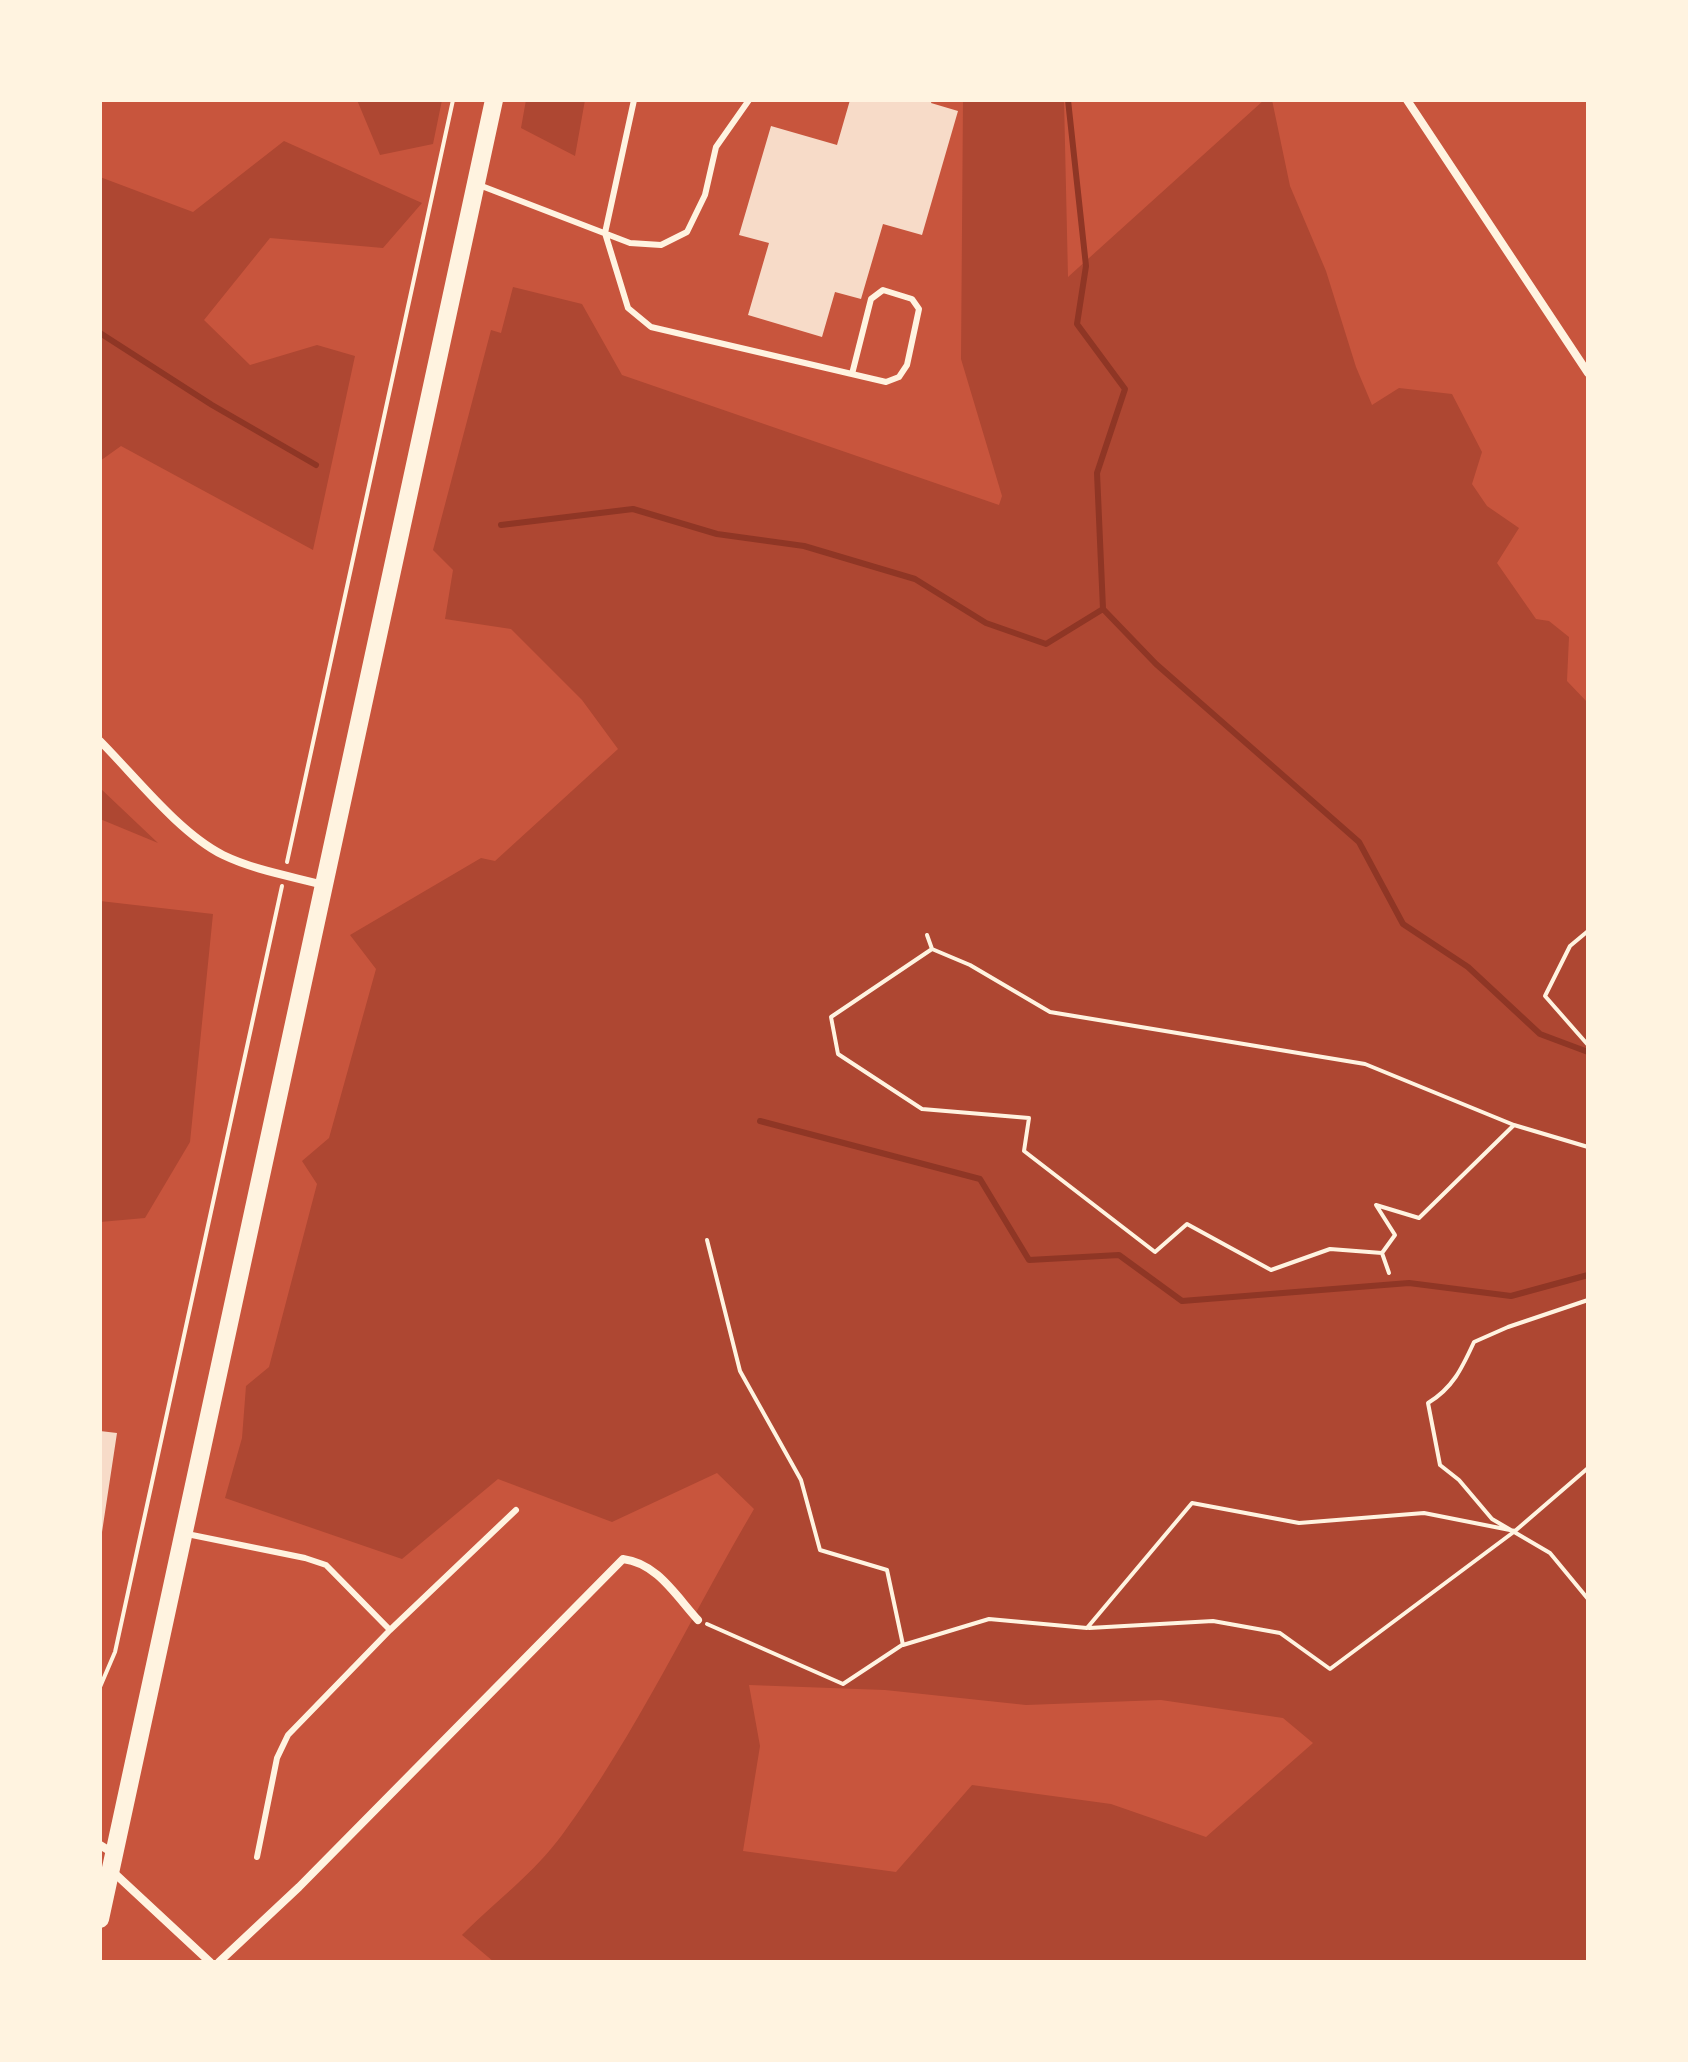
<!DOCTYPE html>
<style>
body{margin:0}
#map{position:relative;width:1688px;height:2062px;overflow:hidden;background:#c8553d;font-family:Helvetica,sans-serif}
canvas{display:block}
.frame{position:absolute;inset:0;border:102px solid #fff3e0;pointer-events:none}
</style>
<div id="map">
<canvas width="1688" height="2062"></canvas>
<div class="frame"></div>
</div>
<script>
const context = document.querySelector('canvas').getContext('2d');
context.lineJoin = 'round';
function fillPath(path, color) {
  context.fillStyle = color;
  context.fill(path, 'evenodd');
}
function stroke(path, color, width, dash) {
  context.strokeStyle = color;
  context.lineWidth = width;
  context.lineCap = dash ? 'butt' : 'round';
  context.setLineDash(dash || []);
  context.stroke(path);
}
fillPath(new Path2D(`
 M357 100H442L433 144 380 155Z
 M526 100H585L575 156 521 128Z
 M963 100H1064L1068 277 1264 100H1272L1290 186 1326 271 1356 367 1372 405 1399 388 1452 394 1482 452 1472 484 1487 506 1519 528 1497 563 1536 619 1549 621 1569 637 1567 681 1588 703V1962H494L462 1935C494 1903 535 1872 562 1835 637 1733 690 1618 754 1509L717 1473 612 1522 498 1479 402 1559 225 1498 242 1438 246 1386 269 1367 317 1184 302 1161 329 1138 376 969 350 935 481 858 495 861 618 749 582 700 511 629 445 619 453 570 433 550 491 330 501 333 513 287 582 304 622 375 999 505 1002 496 961 359ZM749 1685 885 1690 1026 1705 1161 1700 1283 1718 1313 1743 1206 1837 1111 1804 972 1785 896 1872 743 1851 760 1746Z
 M284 141 422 203 383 248 270 238 204 320 250 365 317 345 355 356 313 550 121 446 100 461V177L193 212Z
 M100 788 158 843 100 819Z
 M100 901 213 914 190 1142 145 1218 100 1222Z`), '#ae4732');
stroke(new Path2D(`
 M1068 100 1086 266 1077 324 1125 389 1097 473 1103 609 1156 664 1359 842 1403 924 1468 967 1540 1034 1588 1052
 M100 333 212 405 316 465
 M501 525 633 509 717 534 804 546 915 579 986 623 1046 644 1103 609
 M760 1121 980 1179 1029 1260 1119 1255 1182 1301 1409 1283 1511 1296 1588 1275`), '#8f3625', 6);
fillPath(new Path2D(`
 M850 100H932L931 103 958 111 922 235 883 224 861 299 835 292 822 337 748 315 769 243 739 235 771 126 837 145Z
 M100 1431 117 1433 102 1532 100 1531Z`), '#f7dbc8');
stroke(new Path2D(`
 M287 862 453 100
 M1588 931 1570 946 1545 996 1588 1045
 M927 935 932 949 970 965 1050 1012 1365 1064 1514 1125 1588 1147
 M932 949 831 1017 838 1054 922 1109 1029 1118 1024 1151 1155 1252 1187 1224 1271 1270 1330 1249 1382 1253 1395 1235 1376 1205 1419 1218 1514 1125
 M707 1240 740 1371 801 1480 820 1550 887 1570 903 1645 989 1619 1087 1628 1192 1503 1299 1523 1424 1513 1515 1531
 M1382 1253 1389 1273
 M1588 1300 1508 1327 1474 1342C1462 1368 1453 1388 1428 1403L1440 1465 1459 1480 1492 1519 1550 1553 1588 1599
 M707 1624 843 1684 902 1645
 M1089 1628 1213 1621 1280 1633 1330 1669 1515 1531 1588 1468
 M100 1687 115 1652 282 886`), '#fff3e0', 4);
stroke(new Path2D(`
 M634 100 605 233 628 308 651 327 886 382 899 377 907 365 919 309 912 299 883 290 871 299 852 374
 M479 185 630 243 661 245 687 232 705 195 716 147 749 100
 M187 1534 305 1558 326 1565 390 1630 288 1735 277 1758 257 1857
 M390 1630 516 1510`), '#fff3e0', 6);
stroke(new Path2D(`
 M1407 100 1588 373
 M100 741C135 776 179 833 223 855 254 870 290 876 324 885
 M100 1845 113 1853
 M111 1870 210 1962
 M219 1962 299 1887 623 1559C657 1563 676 1596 698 1620`), '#fff3e0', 8);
stroke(new Path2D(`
 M100 1919 494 100`), '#fff3e0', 18);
</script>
